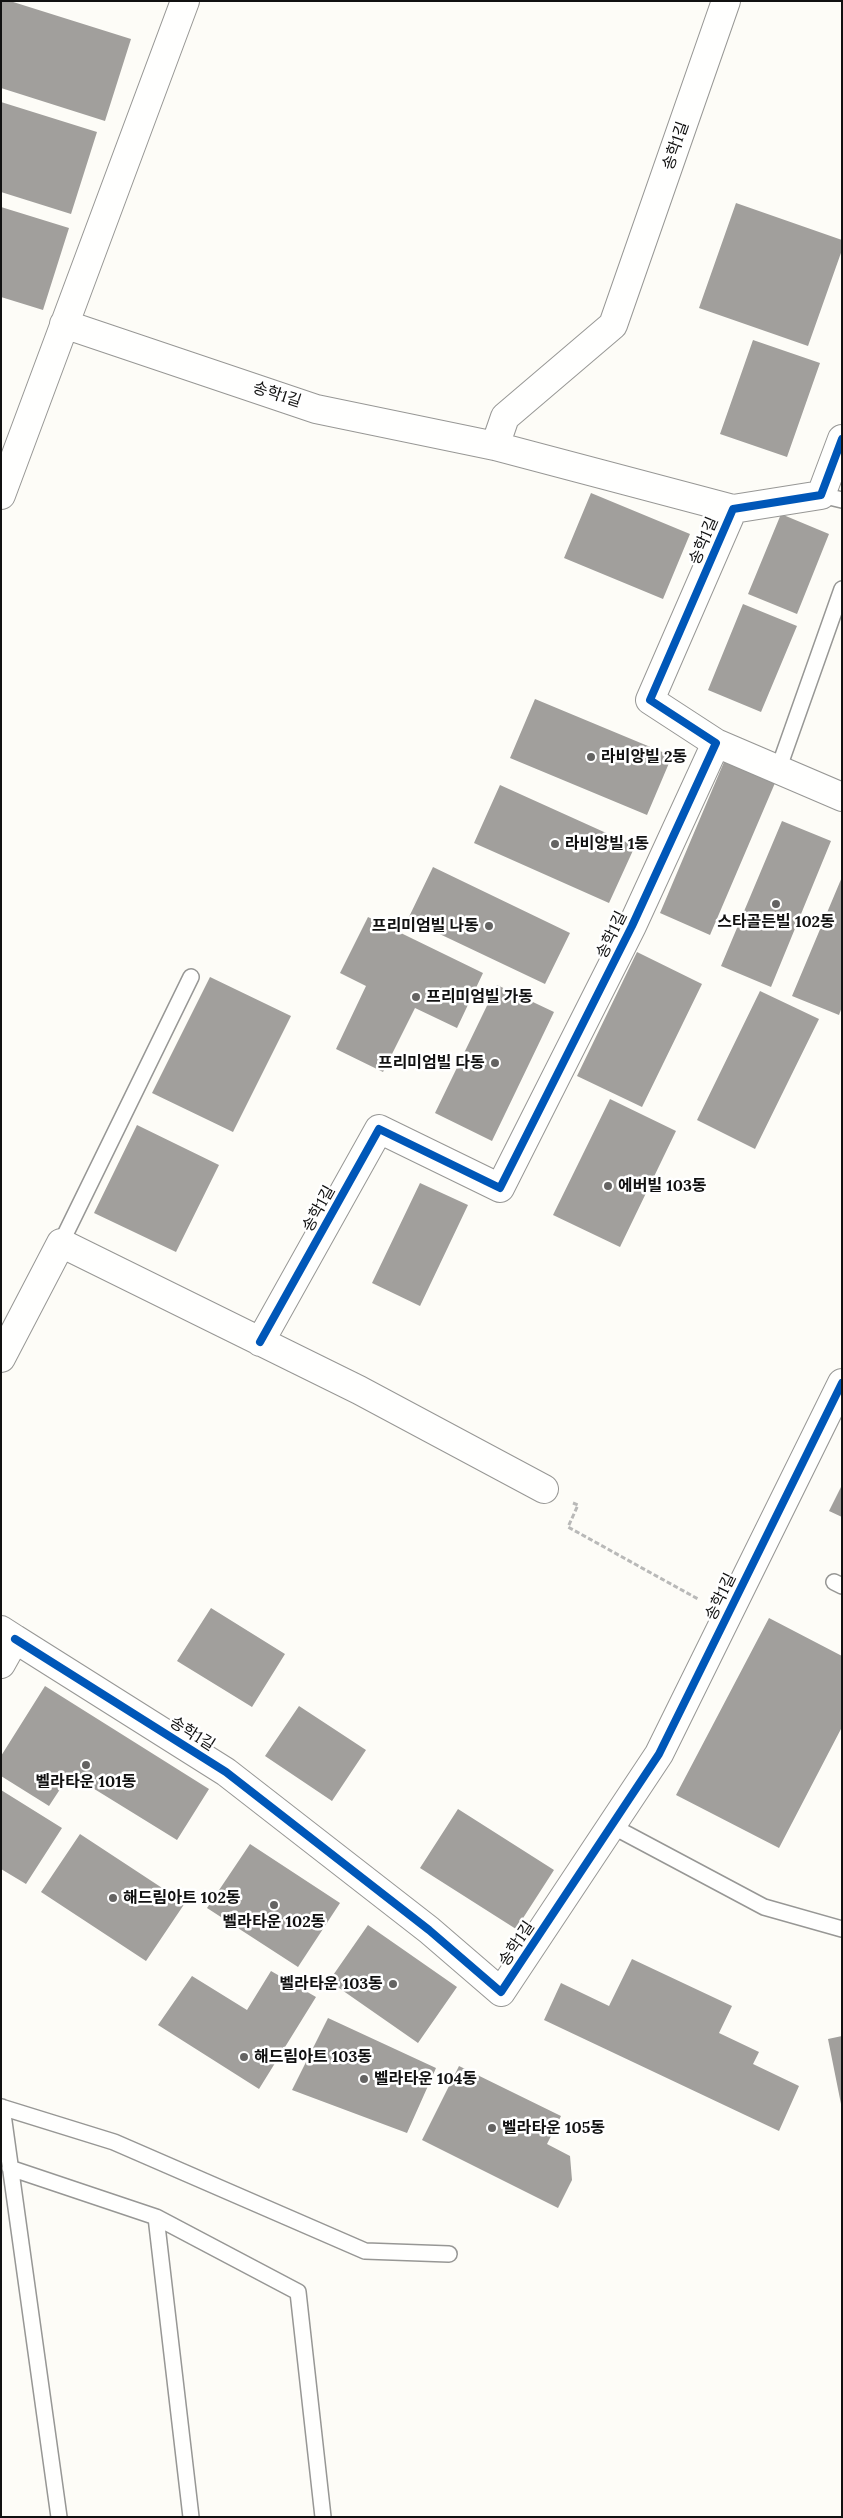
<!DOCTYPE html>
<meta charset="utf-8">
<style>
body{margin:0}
#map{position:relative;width:843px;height:2518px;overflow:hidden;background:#fdfcf7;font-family:Lora,serif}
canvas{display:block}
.frame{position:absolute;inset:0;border:2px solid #111;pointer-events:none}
</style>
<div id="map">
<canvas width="843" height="2518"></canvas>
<div class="frame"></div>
</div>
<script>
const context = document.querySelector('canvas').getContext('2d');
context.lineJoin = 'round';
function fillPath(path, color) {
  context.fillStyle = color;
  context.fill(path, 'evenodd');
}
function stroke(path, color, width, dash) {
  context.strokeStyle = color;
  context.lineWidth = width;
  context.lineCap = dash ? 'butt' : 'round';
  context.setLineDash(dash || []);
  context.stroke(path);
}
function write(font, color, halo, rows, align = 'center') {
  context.font = font + ' Lora,"Noto Sans KR",serif';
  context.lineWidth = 5;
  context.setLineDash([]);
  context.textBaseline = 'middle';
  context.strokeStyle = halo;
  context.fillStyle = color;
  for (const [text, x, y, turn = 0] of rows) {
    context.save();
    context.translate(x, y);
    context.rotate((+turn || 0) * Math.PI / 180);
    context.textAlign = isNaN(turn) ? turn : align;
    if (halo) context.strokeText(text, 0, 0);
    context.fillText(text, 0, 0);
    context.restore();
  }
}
fillPath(new Path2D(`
 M1 1H10L131 39 105 121 1 88Z
 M1 102 97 132 71 214 1 192Z
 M736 203 842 240V250L808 346 699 308Z
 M1 207 69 228 43 310 1 297Z
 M753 340 820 363 787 457 720 434Z
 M591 493 690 534 663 599 564 558Z
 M781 514 829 534 797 614 748 594Z
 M743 604 797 626 761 712 708 690Z
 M535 699 672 756 647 815 510 758Z
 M724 762 775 783 710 935 660 913Z
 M500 785 635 846 609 903 474 843Z
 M782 821 831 841 771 987 721 966Z
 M433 867 570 933 545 984 408 919Z
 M842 877V1007L839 1015 792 996Z
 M368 917 483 973 457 1028 415 1008 383 1072 336 1049 366 986 340 973Z
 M637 952 702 984 642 1107 577 1076Z
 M210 977 291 1016 233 1132 152 1093Z
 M497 985 554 1012 492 1141 435 1113Z
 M760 991 819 1019 755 1149 697 1120Z
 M610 1099 676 1131 620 1247 553 1215Z
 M137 1125 219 1165 176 1252 94 1213Z
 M420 1183 468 1205 420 1306 372 1283Z
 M842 1485V1517L829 1511Z
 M211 1608 285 1654 252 1707 177 1661Z
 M769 1618 842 1656V1727L779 1848 676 1795Z
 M45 1686 209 1789 177 1840 70 1774 49 1806 1 1776V1756Z
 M299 1706 366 1750 332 1801 265 1756Z
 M1 1790 62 1828 26 1884 1 1869Z
 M458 1809 554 1870 516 1929 420 1868Z
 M80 1834 185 1903 146 1961 41 1892Z
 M250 1844 340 1903 298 1967 207 1908Z
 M368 1925 457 1987 418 2043 329 1981Z
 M632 1959 732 2006 719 2033 759 2052 753 2064 799 2086 779 2131 544 2020 561 1983 609 2006Z
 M271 1971 316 1997 259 2089 158 2025 192 1976 247 2010Z
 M328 2018 436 2068 407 2133 292 2090Z
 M842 2036V2104H841L828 2039Z
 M459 2066 561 2116 547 2144 570 2156 572 2180 558 2208 422 2140Z`), '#a19f9c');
const service = new Path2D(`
 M821 495 842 500
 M778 770 842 589
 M61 1243 191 977
 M834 1582 842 1586
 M612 1826 764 1907 842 1929
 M1 2107 114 2142 365 2251 449 2254
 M2 2107 59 2517
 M10 2168 156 2217 298 2292 323 2517
 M156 2217 191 2517`);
const minor = new Path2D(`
 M64 324 316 409 495 446 733 509
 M495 446 505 417 613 325 726 1
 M1 495 185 1
 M716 743 842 797
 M260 1342 379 1129 500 1188 632 926 716 743 650 700 733 509 821 495 842 439
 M1 1358 61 1243 359 1390 544 1489
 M1 1630 15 1639 1 1664
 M15 1639 226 1772 429 1930 501 1992 659 1754 842 1383`);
stroke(service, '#979795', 18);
stroke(minor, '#979795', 30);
stroke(new Path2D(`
 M573 1503 578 1505 568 1527 698 1599`), '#b9b9b8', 3, [5, 2.5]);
stroke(service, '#fffffe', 15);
stroke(minor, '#fffffe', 28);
stroke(new Path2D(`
 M260 1342 379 1129 500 1188 632 926 716 743 650 700 733 509 821 495 842 439
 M15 1639 226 1772 429 1930 501 1992 659 1754 842 1383`), '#0057b8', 8);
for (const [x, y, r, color] of [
 [591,757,5,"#646362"],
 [555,844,5,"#646362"],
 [776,904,5,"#646362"],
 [489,926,5,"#646362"],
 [416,997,5,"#646362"],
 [495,1063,5,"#646362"],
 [608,1186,5,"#646362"],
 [86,1765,5,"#646362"],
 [113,1898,5,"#646362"],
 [274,1905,5,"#646362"],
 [393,1984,5,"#646362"],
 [244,2057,5,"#646362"],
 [364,2079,5,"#646362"],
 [492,2128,5,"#646362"]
]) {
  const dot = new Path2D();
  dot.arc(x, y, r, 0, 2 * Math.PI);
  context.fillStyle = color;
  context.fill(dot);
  stroke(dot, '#fff', 2);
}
write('16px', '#111', '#fff', [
 ["송학1길",676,146,-71],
 ["송학1길",277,395,18],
 ["송학1길",704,541,-67],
 ["송학1길",612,935,-64],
 ["송학1길",319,1209,-61],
 ["송학1길",721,1597,-64],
 ["송학1길",192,1734,32],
 ["송학1길",517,1944,-56]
]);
write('bold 16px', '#111', '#fff', [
 ["라비앙빌 2동",601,757],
 ["라비앙빌 1동",565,844],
 ["스타골든빌 102동",776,922,"center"],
 ["프리미엄빌 나동",479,926,"right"],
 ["프리미엄빌 가동",426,997],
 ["프리미엄빌 다동",485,1063,"right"],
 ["에버빌 103동",618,1186],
 ["벨라타운 101동",86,1782,"center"],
 ["해드림아트 102동",123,1898],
 ["벨라타운 102동",274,1922,"center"],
 ["벨라타운 103동",383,1984,"right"],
 ["해드림아트 103동",254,2057],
 ["벨라타운 104동",374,2079],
 ["벨라타운 105동",502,2128]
], 'left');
</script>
